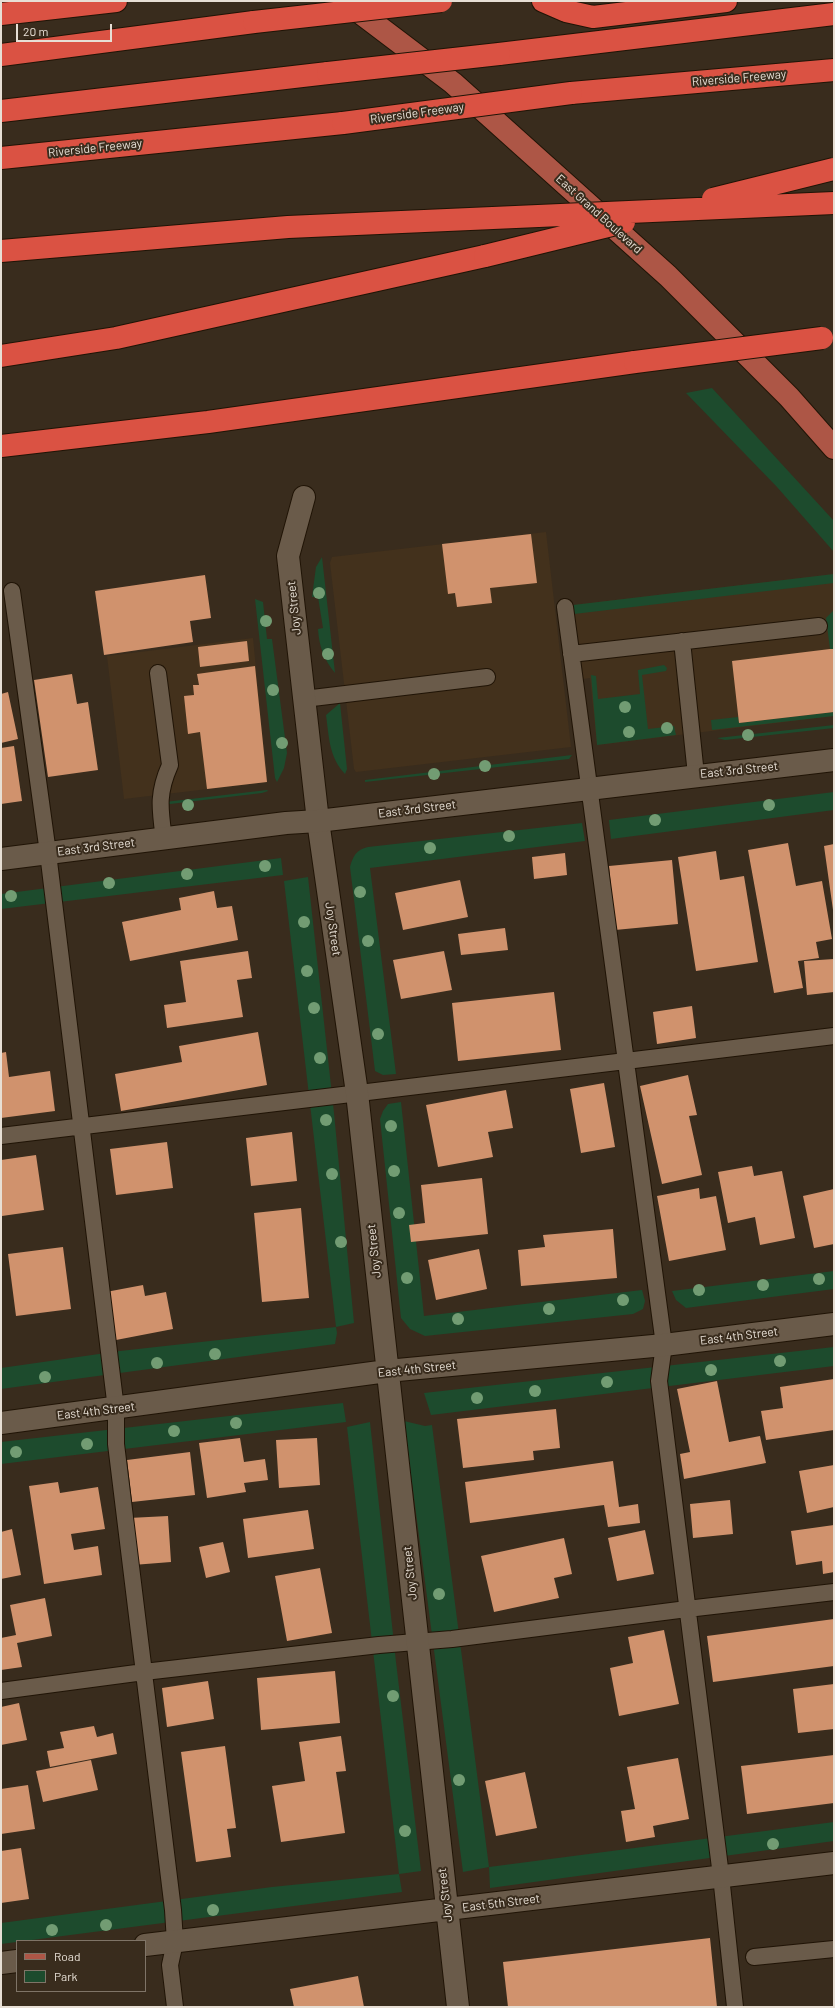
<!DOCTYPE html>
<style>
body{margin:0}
#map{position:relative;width:835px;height:2008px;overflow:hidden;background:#392c1d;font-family:Barlow,sans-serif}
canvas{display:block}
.frame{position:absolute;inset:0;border:2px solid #e7dfd5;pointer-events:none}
.legend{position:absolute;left:16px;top:1940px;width:130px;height:52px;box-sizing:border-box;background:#392c1d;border:1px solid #7f7467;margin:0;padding:5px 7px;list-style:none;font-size:12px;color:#e7dfd5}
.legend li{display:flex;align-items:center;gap:8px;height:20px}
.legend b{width:20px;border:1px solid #7f7467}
.scale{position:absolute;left:16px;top:24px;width:96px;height:18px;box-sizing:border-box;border:2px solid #e7dfd5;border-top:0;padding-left:5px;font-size:12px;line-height:14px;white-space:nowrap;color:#e7dfd5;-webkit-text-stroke:3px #392c1d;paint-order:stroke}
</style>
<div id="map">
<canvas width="835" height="2008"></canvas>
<div class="frame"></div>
<ul class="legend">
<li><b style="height:5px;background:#ad5646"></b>Road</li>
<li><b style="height:11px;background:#1d4b2d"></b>Park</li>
</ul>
<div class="scale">20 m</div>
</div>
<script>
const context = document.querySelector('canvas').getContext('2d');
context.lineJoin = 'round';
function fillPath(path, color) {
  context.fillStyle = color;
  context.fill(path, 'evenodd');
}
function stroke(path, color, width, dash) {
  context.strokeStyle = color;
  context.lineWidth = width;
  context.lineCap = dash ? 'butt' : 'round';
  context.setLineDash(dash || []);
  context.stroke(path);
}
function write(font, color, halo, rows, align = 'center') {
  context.font = font + ' Barlow,sans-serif';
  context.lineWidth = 4;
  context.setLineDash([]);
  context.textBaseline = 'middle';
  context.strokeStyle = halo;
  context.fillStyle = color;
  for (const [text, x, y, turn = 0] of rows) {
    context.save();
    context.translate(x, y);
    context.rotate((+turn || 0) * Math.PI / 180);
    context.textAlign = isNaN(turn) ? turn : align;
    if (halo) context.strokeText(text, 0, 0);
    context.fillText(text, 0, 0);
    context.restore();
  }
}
fillPath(new Path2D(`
 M546 532 571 747 356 772 354 769 330 563 332 557Z
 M834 574V716L597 745 590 678 583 679 573 605Z
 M253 638 267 782 124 799 107 656Z`), '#43311c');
fillPath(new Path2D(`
 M712 388 834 521V552L777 487 686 393Z
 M322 557 335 673C324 660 319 646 318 629L323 628 318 597H312L316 567Z
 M834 574V583L574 614 573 605Z
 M255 599 263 602 267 639H272L287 753 284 768 277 782 275 778Z
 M834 610V649H830L826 618Z
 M664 665 667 668 666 671 642 675 648 729 674 726 676 735 597 745 591 675 596 676 598 699 640 694 638 670Z
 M340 703 347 769 345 774C329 757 329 737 326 715Z
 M834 712V716L712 730 711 720 738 717 739 723Z
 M834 725V728L725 740 717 738Z
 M572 755 569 759 365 782V780Z
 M267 790 268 791 262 793 170 804 165 802Z
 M834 792V810L611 839 609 820Z
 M582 823 585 841 370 868 396 1074 383 1075 375 1071 350 867C353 856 356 850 368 847Z
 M281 858 283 875 1 909V894Z
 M308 877 334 1113 354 1323 336 1327 337 1333 335 1344 1 1389V1368L120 1351 336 1327 284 881Z
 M401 1102 424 1316 642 1290 645 1301 643 1309 633 1314 425 1336 410 1329 401 1318 380 1119 383 1111 388 1104Z
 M834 1271V1289L686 1308 676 1300 672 1291Z
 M834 1347V1366L431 1415 424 1393Z
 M343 1403 346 1422 1 1464V1442Z
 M404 1421 425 1426 432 1425 489 1867 834 1822V1841L490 1888 489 1867 463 1872Z
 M370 1422 396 1662 421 1871 399 1874 402 1892 1 1944V1923L272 1887 399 1874 347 1427Z`), '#1d4b2d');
fillPath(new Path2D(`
 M531 534 537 583 490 588 492 603 457 607 455 593 448 594 442 544Z
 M205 575 211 618 190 621 193 642 104 655 95 591Z
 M247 641 249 661 200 667 198 647Z
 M830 649H834V712L739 723 732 661Z
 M255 666 267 782 207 789 200 732 188 734 184 696 194 695 193 685H199L197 674Z
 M72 674 77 704 88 702 98 770 48 777 34 680Z
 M8 692 18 739 1 743V694Z
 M14 746 22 801 1 804V748Z
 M788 843 796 886 822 881 832 939 816 942 819 958 798 961 803 988 774 993 748 850Z
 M834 844V910H833L824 846Z
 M716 851 720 880 744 876 758 962 696 971 678 857Z
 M565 853 567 875 534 879 532 857Z
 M672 860 678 924 615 930 609 866Z
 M460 880 468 917 403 930 395 893Z
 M214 891 217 908 232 906 238 940 130 961 122 922 181 910 179 898Z
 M505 928 508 950 461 955 458 934Z
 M248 951 252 978 237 980 243 1017 167 1028 164 1005 186 1002 180 961Z
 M444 951 452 990 401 999 393 960Z
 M834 959V992L807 995 804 961Z
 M554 992 561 1050 458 1061 452 1003Z
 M692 1006 696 1038 657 1044 653 1012Z
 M258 1032 267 1085 121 1111 115 1074 182 1062 179 1046Z
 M6 1052 9 1077 50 1071 55 1111 1 1118V1053Z
 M688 1075 697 1115 689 1116 702 1175 662 1184 640 1086Z
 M604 1083 615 1147 581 1153 570 1089Z
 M506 1090 513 1128 488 1132 493 1157 438 1167 426 1105Z
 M292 1132 297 1181 251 1186 246 1138Z
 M167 1142 173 1188 116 1195 110 1149Z
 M36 1155 44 1210 2 1216 1 1160Z
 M752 1166 754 1176 782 1171 795 1238 760 1245 755 1217 728 1223 718 1172Z
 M482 1178 488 1234 411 1242 409 1225 425 1223 421 1185Z
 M699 1188 700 1199 716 1196 726 1250 669 1261 657 1196Z
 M834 1189V1244L814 1248 803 1196Z
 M301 1208 309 1298 262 1302 254 1213Z
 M613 1229 617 1278 521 1286 518 1250 545 1247 543 1235Z
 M63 1247 71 1309 16 1316 8 1254Z
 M479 1249 487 1289 436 1300 428 1260Z
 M143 1285 145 1296 166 1292 173 1329 116 1340 106 1292Z
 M834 1379V1430L766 1440 761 1411 783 1408 780 1387Z
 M717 1381 729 1442 760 1436 766 1463 684 1479 680 1454 690 1452 677 1389Z
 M556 1409 560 1448 533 1451 534 1460 463 1468 457 1419Z
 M240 1438 244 1462 265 1459 268 1480 244 1483 246 1492 207 1498 199 1443Z
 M317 1438 320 1485 279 1488 276 1440Z
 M190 1452 195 1495 132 1502 127 1460Z
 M613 1461 619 1507 638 1504 640 1523 608 1527 604 1505 470 1523 465 1482Z
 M834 1465V1507L807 1513 799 1471Z
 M58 1482 60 1493 98 1487 105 1529 71 1534 74 1550 98 1546 102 1575 44 1584 29 1486Z
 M730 1500 733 1534 693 1538 690 1504Z
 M308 1510 314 1549 248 1558 243 1519Z
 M168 1516 171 1562 133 1565 129 1518Z
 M834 1525V1572L823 1574 822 1561 796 1565 791 1531Z
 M12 1529 21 1575 1 1579V1532Z
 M645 1530 654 1574 617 1581 608 1538Z
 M564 1538 572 1574 554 1578 559 1598 494 1612 481 1556Z
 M223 1542 230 1572 206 1578 199 1547Z
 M320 1568 332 1633 287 1641 275 1576Z
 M45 1598 52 1636 17 1643 22 1667 1 1670V1638L16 1635 10 1605Z
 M834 1619V1666L713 1682 707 1636Z
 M664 1630 679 1704 619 1716 610 1668 633 1663 628 1637Z
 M335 1671 340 1723 261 1730 257 1678Z
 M208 1681 214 1719 167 1727 162 1688Z
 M834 1684V1729L798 1733 793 1689Z
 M19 1703 27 1740 1 1745V1707Z
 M94 1726 97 1737 113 1733 117 1754 50 1767 47 1751 64 1748 60 1732Z
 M341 1736 346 1771 336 1772 345 1833 281 1842 272 1786 305 1781 299 1742Z
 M225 1746 236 1828 227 1829 231 1857 196 1862 181 1752Z
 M834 1755V1803L747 1814 741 1766Z
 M678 1758 689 1819 653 1826 655 1837 626 1842 621 1811 635 1809 627 1767Z
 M91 1760 98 1790 43 1802 36 1771Z
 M525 1772 537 1828 496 1836 485 1781Z
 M28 1785 35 1829 1 1834V1789Z
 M21 1848 29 1899 1 1903V1851Z
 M710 1938 717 2007H508L503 1962Z
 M358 1976 364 2007H294L290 1989Z`), '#d0926d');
const service = new Path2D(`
 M12 591 48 853 116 1409V1444L173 1910 175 1942 170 1965 175 2007
 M565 607 664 1345 659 1381 721 1876 735 2007
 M682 641 696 775
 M571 654 819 626
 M158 673 170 765C157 794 160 809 164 839
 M304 699 487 677
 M1 1136 834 1036
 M1 1691 144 1672 379 1645 452 1639 687 1609 834 1592
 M754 1957 834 1949`);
const minor = new Path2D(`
 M304 497 288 556 318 821 357 1093 458 2007
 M1 1423 387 1371 664 1345 834 1324
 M145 1945 834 1863
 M1 1963 17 1961`);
const tertiary = new Path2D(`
 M1 859 286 823 318 821 834 760`);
const primary = new Path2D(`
 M346 2 453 83 668 276 789 397 834 448`);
const motorway = new Path2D(`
 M543 1 566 11 593 17 726 1
 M1 14 116 1
 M499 54 834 14
 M1 55 254 22
 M571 93 834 70
 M1 111 328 73
 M1 158 343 123
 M1 356 116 338 485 256
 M1 446 208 422 635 362`);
stroke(service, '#201406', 18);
stroke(minor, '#201406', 24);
stroke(tertiary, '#201406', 24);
stroke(primary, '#201406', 24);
stroke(motorway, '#201406', 24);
stroke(service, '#6a5b4a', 16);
stroke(minor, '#6a5b4a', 22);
stroke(tertiary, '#6a5b4a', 22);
stroke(primary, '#ad5646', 22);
stroke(motorway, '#da5243', 22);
const motorwayBridge = new Path2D(`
 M254 22 441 1
 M328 73 499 54
 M343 123 571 93
 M713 199 834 169
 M1 251 288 227 834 203
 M485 256 624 222
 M635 362 822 338`);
stroke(motorwayBridge, '#201406', 24, []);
stroke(motorwayBridge, '#da5243', 22);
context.fillStyle = '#729c73';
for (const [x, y] of [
 [319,593],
 [266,621],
 [328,654],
 [273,690],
 [625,707],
 [667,728],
 [629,732],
 [748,735],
 [282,743],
 [485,766],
 [434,774],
 [188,805],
 [769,805],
 [655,820],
 [509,836],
 [430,848],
 [265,866],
 [187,874],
 [109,883],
 [360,892],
 [11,896],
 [304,922],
 [368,941],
 [307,971],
 [314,1008],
 [378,1034],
 [320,1058],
 [326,1120],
 [391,1126],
 [394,1171],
 [332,1174],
 [399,1213],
 [341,1242],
 [407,1278],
 [819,1279],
 [763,1285],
 [699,1290],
 [623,1300],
 [549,1309],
 [458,1319],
 [215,1354],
 [780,1361],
 [157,1363],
 [711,1370],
 [45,1377],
 [607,1382],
 [535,1391],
 [477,1398],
 [236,1423],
 [174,1431],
 [87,1444],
 [16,1452],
 [439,1594],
 [393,1696],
 [459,1780],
 [405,1831],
 [773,1844],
 [213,1910],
 [106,1925],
 [52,1930]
]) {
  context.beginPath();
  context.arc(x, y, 6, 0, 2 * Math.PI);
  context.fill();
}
write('12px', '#e7dfd5', '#392c1d', [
 ["Riverside Freeway",739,78,-5],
 ["Riverside Freeway",417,113,-8],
 ["Riverside Freeway",95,148,-6],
 ["East Grand Boulevard",599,214,42],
 ["Joy Street",294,608,-96],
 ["East 3rd Street",739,770,-6],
 ["East 3rd Street",417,809,-7],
 ["East 3rd Street",96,847,-7],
 ["Joy Street",333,929,82],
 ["Joy Street",374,1251,-96],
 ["East 4th Street",739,1336,-7],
 ["East 4th Street",417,1369,-6],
 ["East 4th Street",96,1411,-7],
 ["Joy Street",410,1573,-96],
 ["Joy Street",445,1895,-97],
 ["East 5th Street",501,1903,-7]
]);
</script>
